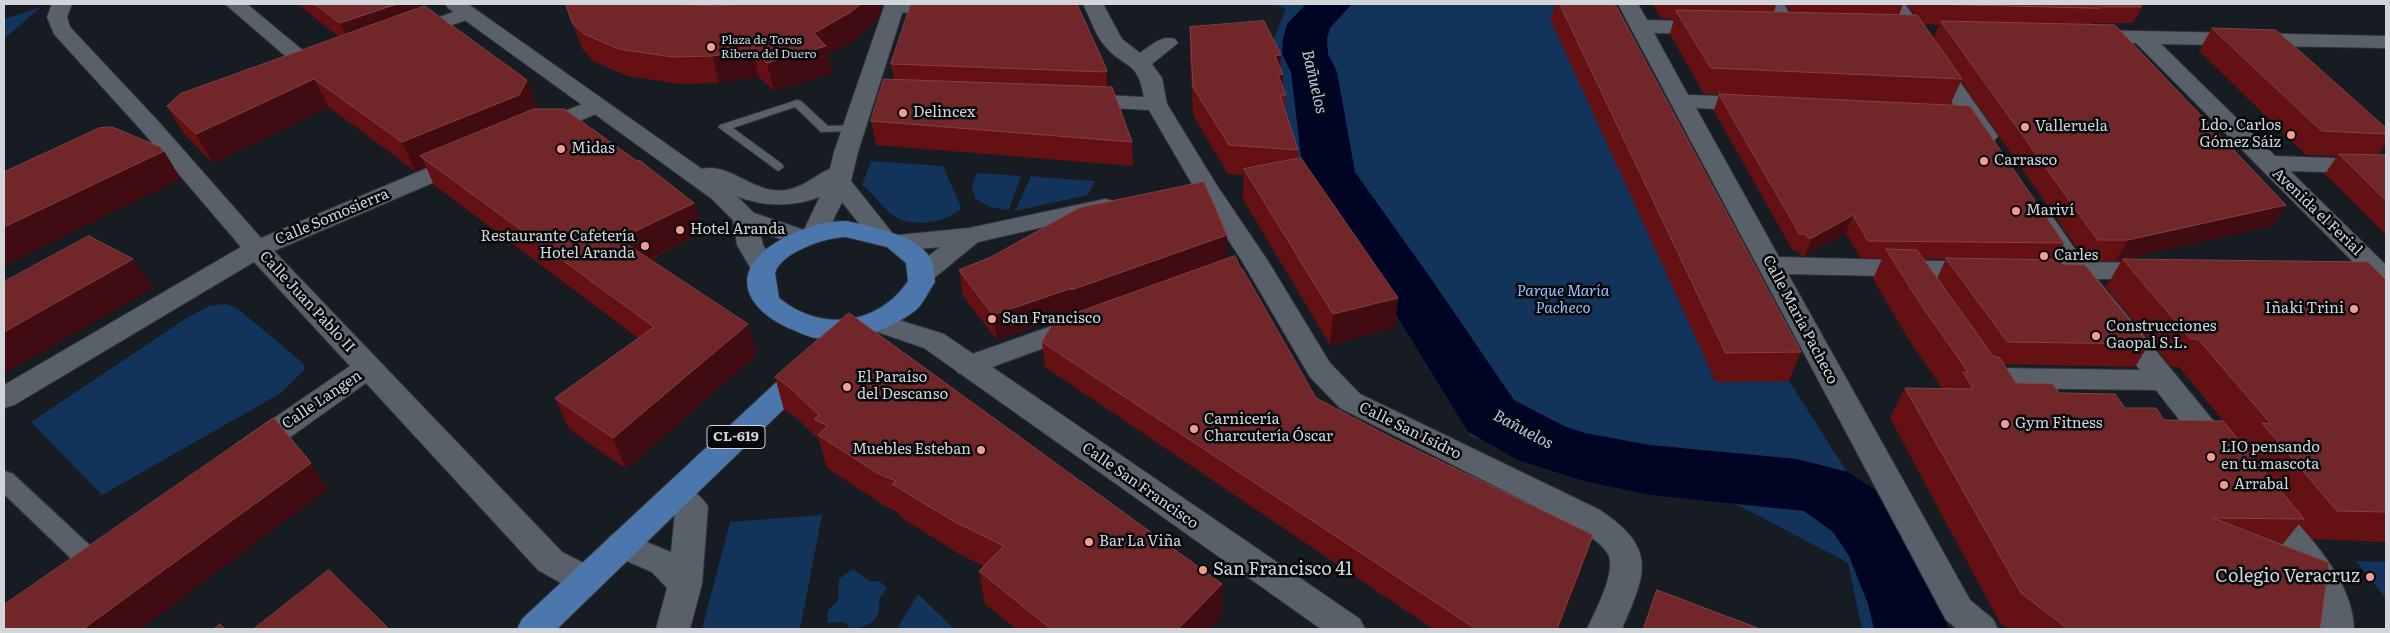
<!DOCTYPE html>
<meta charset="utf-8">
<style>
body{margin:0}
#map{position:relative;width:2390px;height:633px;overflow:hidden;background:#171c23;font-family:Literata,serif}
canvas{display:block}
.frame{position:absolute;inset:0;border:5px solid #d2d6db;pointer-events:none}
</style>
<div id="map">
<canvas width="2390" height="633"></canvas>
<div class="frame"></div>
</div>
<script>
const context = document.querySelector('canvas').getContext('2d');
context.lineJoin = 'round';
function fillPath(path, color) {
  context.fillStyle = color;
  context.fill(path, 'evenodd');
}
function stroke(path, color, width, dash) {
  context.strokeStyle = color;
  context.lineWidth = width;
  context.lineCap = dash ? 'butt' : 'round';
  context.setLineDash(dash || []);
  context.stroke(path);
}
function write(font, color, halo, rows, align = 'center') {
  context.font = font + ' Literata,serif';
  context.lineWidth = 5;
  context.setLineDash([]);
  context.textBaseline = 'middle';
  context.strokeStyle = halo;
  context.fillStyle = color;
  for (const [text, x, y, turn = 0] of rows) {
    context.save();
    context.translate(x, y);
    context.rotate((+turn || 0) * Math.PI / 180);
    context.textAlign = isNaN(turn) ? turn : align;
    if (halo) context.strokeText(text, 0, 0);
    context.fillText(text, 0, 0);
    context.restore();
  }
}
fillPath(new Path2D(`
 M1274 4H1597L1552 21 1716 382 1789 381 1849 475 1910 522 1944 629H1862L1848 563 1740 506 1471 437 1426 362 1414 333 1325 196 1299 187 1270 48 1286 9Z
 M41 7 4 39V19Z
 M871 161 943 166 960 205V210C943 224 907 229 890 213 880 205 873 193 862 185Z
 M977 173 1021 176 1009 210 990 207 975 198 972 186Z
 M1031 176 1038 177 1095 181 1088 195 1015 211Z
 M226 304 238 309 303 363 305 369 281 393 102 495 31 422 185 319 209 306Z
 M822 515 800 629H702L730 522Z
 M2356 561 2386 562V599Z
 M853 569 869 581H879L887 588 879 599C881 621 871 626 851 629L844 622 827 623 828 611 838 600 839 579Z
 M918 594 954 629H897Z`), '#12335a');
fillPath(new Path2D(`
 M1306 4H1352L1330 28 1327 39 1328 54 1337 72 1355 172 1432 280 1514 400 1564 426 1585 433 1650 445 1797 459 1848 472 1881 494 1905 526 1942 604 1948 629H1874L1868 604 1849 556 1833 532 1804 511 1650 495 1584 481 1518 460 1468 432 1386 298 1303 173 1291 72 1282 54 1283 39 1287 24Z`), '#000524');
const service = new Path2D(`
 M797 100 801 101 828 126 854 125 860 128 854 131 821 132 795 107 733 128 782 164 784 167 778 171 718 127 720 125Z`);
const pedestrian = new Path2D(`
 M4 471 13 474 98 553 102 560 98 567 89 570 80 567 4 494Z`);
const minor = new Path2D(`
 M52 4H72L67 17 70 27 158 121 261 238 456 156 464 154 472 156 476 161 472 166 274 251 562 552 597 570 602 580 597 590 585 594 573 590 538 570 366 383 261 458 250 461 239 458 235 450 239 442 350 366 254 262 14 405 4 408V385L241 247 142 131 54 34 47 17Z
 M225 4H247L324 68 321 73 313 74 305 73Z
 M886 4H973L970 8 963 10 894 13 887 11 884 7Z
 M1083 4H1103L1122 39 1140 53C1152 45 1161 35 1175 39L1178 43 1152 64 1162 78 1167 104 1216 184 1268 261 1330 363 1360 394 1600 510C1658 549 1646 573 1622 629H1587C1595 611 1617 572 1608 554 1602 543 1587 535 1578 528L1340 408 1310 377 1242 261 1192 184 1149 110 1072 106 1069 101 1072 96 1080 94 1144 97C1137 58 1125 70 1105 46 1095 35 1090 17 1083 4Z
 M1618 4H1638L1647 20 1710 22 1717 24 1720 28 1717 32 1710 34 1654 33 1688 95 1753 97 1761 99 1764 104 1761 109 1753 111 1696 108 1779 257 1978 262 1987 264 1991 270 1987 276 1978 278 1788 274 1970 600 1993 619 1998 629H1957L1946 620Z
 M1764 4H1784L1798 29 1795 33 1788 35 1781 33Z
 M1885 4H1905L1998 136 1994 141 1986 143 1978 141Z
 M468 7 475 9 478 13 475 17 409 40 402 38 399 34 402 30Z
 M2088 30 2386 36V48L2161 44 2275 156 2386 160V174L2290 171 2386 265V288L2377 286 2136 43 2081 40 2078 36 2081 32Z
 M595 99 603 101 606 106 603 111 546 135 538 137 530 135 527 130 530 125Z
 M1105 199 1114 201 1117 206 1114 211 978 242 933 279 924 281 915 279 911 273 915 267 940 247 898 251 889 249 885 243 889 237 898 235 969 228Z
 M2041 210 2050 213 2084 262 2153 263 2162 265 2166 271 2162 277 2153 279H2097L2230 441 2234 449 2230 457 2219 460 2208 457 2156 390 1988 388 1978 385 1966 367 1970 360C1982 357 1988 358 1996 368L2140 370 2069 278 2055 276 2051 270 2055 264 2058 263 2028 218 2032 213Z
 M1080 316 1090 319 1094 325 1090 331 968 376 958 373 954 366 958 359Z
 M675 484C689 488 701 494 708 507L702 584 690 629H656L667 588 652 572 610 554 605 545 610 536 622 532 671 552 675 512 664 505 659 496 664 487Z
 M2266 496C2269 497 2274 497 2277 499 2284 503 2289 514 2295 520 2321 550 2353 587 2354 629H2320C2315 575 2274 552 2250 508L2255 499Z`);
const tertiary = new Path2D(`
 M445 4H468L702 169C730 162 754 195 786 190 810 187 828 161 849 166L853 171C829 206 773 212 737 196L754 213 810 232 814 238 810 244 801 246 760 232 763 245 776 268 772 274 763 276 754 274 737 245 733 220 712 199 448 8Z
 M876 313 944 334 1360 619 1365 629H1321L924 348 866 328 862 322 866 316Z`);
const secondary = new Path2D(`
 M885 4H905L858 152 851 181 894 235 890 240 881 243 872 240 842 202 824 239 815 242 806 239 802 234 827 182 834 152Z`);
const primary = new Path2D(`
 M847 221C871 227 918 235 931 259 934 265 934 275 935 282 929 290 924 303 916 310 889 331 850 343 816 338 807 337 799 332 791 329 747 310 727 274 775 243 797 230 821 221 847 221ZM846 237 887 247 906 263 908 281C878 326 820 332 779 298L775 273C781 252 827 237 846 237Z
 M808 359 818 362 822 369 818 376 557 629H517L522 619 798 362Z`);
stroke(service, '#31353a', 2);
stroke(pedestrian, '#31353a', 3);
stroke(minor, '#31353a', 2);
stroke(tertiary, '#31353a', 2);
stroke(secondary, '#31353a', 2);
stroke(primary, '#31353a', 2);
fillPath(service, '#5a6069');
fillPath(pedestrian, '#5a6069');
fillPath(minor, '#5a6069');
fillPath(tertiary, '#5a6069');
fillPath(secondary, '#5a6069');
fillPath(primary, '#4b77ac');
fillPath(new Path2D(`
 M298 4H417L419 8 527 80 537 108V109L694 203 703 232 650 260 748 324 757 355 626 469 569 429 555 398 638 338 434 185 426 167 415 171 329 107 213 163 184 134 167 106 339 37Z
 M565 4 714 6 877 21 854 40 828 55 832 73 774 91 759 77 719 83 680 84 627 76 593 61 583 50Z
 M1555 4H1615L1801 352 1789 381 1716 382 1551 21Z
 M1652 4H1776L1774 12H1791L1785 4H1903L1899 15H1915L1906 4H2138L2142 7 2133 23H2094L2093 21 2091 24 2286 205 2272 226 2125 259 2386 280V542L2312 539 2299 524 2282 545 2320 629H2008L2000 623 1890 418 1905 388H1942L1909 340 1873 279 1882 259 1861 258 1846 233 1805 256H1801L1798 251H1793L1714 111 1719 94H1704L1670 34 1674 19 1661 18ZM1923 24 1939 25 1933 39ZM1961 81 2086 261H2115L2122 260 2106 287 2171 367H2179L2223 421 2164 420 2125 408 2016 383 2004 364 2135 367 2149 344 2062 264 2055 260 2064 243 1950 105ZM1923 259H1946L1937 278Z
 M1190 27 1280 67 1283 74V86L1286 95 1285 111 1298 150V158L1398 298 1394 328 1330 345 1243 199 1244 175 1228 174 1193 115 1190 54Z
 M2212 28 2386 128V143L2378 155 2386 156V235L2325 174 2337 156 2306 155 2199 51Z
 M891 64 1107 70 1108 87 1132 142 1133 166 876 145 871 121 894 80Z
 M1227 235 1226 259 1241 269 1316 398 1394 439 1593 535 1585 560 1559 629H1433L1045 367 1042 342 1073 314V313L997 340 963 296 959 270Z
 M775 377 1222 584 1221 617 1210 629H1016L985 604 979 571 984 566 961 555 900 517 898 512 885 506 827 468 819 440 797 418 784 410Z
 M1657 590 1760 629H1642Z`), '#651114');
fillPath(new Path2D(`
 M397 4H417L422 16 351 46 340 23Z
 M861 4H883L877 21 854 40 828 55 832 73 774 91 767 63Z
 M753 50 759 77 719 83 712 56Z
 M1281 55 1280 75 1283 74 1282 95 1274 84 1275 56Z
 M1107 70 1109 92 1107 94 1106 72Z
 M314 79 329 107 213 163 196 134Z
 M527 80 537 108 530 123 420 156 426 167 415 171 402 142Z
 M164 151 181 179 4 266V227Z
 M694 203 703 232 630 269 619 239Z
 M2286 205 2272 226 2115 261 2128 240Z
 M1853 215 1846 233 1805 256 1812 238Z
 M1227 235 1226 260 1073 315V313L997 340 993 315Z
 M133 259 153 288 4 374V332Z
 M1398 298 1394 328 1330 345 1333 314Z
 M748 324 757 355 626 469 613 438Z
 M311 463 328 489 141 629H83Z
 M1593 535 1585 560 1559 629H1557Z
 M1222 584 1221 617 1210 629H1178Z`), '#410c11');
const building = new Path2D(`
 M315 4H397L340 23Z
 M566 4H673L714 6 740 4H861L849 13 814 33 826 46 767 63 753 50 712 56 672 57 619 49 584 34 573 24Z
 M911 4H1077L1107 70 1106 72 891 64Z
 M1560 4H1615L1801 352 1726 353Z
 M1929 4H2096L2100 8Z
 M2099 4H2138L2142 7H2102Z
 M425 6 527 80 519 95 402 142 314 79 196 134 167 106 180 94Z
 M1676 10 1917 15 1962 79 1711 68Z
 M1264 21 1281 55 1275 56 1283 74 1278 75 1286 95H1280L1298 150 1229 145 1193 87 1190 27Z
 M1941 21 2115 25 2286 205 2128 240H2098Z
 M2212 28 2276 30 2386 128V134L2322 131Z
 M884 79 1112 87 1132 142 871 121Z
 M1719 94 1970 106 2064 243 1868 241 1853 215 1812 238H1808L1805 234H1800Z
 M534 109H564L637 161 639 160 694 203 619 239 748 324 613 438 555 398 654 327 420 156Z
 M112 127 160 147 164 151 4 227V172L99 128Z
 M2339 154 2386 155V200Z
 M1301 158 1398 298 1333 314 1244 169Z
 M1204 182 1227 235 1071 290 1072 288 993 315 959 270 991 257 1079 208Z
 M89 236 133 259 4 332V282Z
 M1886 249 1917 250 1993 356 2000 358 2016 383 2053 384 2059 393 2115 394 2125 408H2156L2164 420 2223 421 2304 519 2213 518 2329 563 2320 629H2068L2021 593 1905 388 1973 389 1963 372H1968L1924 309Z
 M1235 256 1241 269 1243 270 1316 398 1394 439 1593 535 1557 629H1476L1042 342 1054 321Z
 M1946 258 2062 260V264L2085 265 2149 344 2008 342Z
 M2123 259 2368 262 2386 280V512L2337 511 2262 423 2271 424 2198 339H2191Z
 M849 313 1222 584 1178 629H1051L979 571 1004 546 955 522 892 484 896 481 877 473 818 435 828 426 814 419 819 415 788 386 775 377Z
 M274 418 311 463 83 629H4V605Z
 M329 570 389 629H254Z
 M1657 590 1760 629H1644Z
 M220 624 225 629H214Z`);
fillPath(building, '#712629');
stroke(building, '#804245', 1);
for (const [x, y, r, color] of [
 [711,47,5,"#f59c92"],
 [903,113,5,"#f59c92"],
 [2025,127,5,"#f59c92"],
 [2291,135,5,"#f59c92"],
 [561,149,5,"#f59c92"],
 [1984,161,5,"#f59c92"],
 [2016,211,5,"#f59c92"],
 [680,230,5,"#f59c92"],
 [645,246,5,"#f59c92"],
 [2044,256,5,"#f59c92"],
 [2354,309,5,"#f59c92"],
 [992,319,5,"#f59c92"],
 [2096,336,5,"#f59c92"],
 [847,387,5,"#f59c92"],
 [2005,424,5,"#f59c92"],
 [1194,429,5,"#f59c92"],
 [981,450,5,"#f59c92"],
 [2211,457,5,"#f59c92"],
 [2224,485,5,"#f59c92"],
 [1089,542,5,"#f59c92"],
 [1203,570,5,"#f59c92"],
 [2370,577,5,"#f59c92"]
]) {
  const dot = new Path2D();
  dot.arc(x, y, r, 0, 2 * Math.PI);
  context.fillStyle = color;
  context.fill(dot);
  stroke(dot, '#050709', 2);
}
write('12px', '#d2d6db', '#050709', [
 ["Plaza de Toros",721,40],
 ["Ribera del Duero",721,54]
], 'left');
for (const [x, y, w] of [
 [736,437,58]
]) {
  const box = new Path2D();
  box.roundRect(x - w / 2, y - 11.5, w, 23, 4);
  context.fillStyle = '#050709';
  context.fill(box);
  stroke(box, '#d2d6db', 1);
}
write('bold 14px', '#d2d6db', null, [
 ["CL-619",736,437]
]);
write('15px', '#d2d6db', '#050709', [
 ["Delincex",913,113],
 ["Ldo. Carlos",2281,126,"right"],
 ["Gómez Sáiz",2281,143,"right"],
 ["Valleruela",2035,127],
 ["Midas",571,149],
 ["Carrasco",1994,161],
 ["Mariví",2026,211],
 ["Hotel Aranda",690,230],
 ["Restaurante Cafetería",635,237,"right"],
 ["Hotel Aranda",635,254,"right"],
 ["Carles",2054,256],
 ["Iñaki Trini",2344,309,"right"],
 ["San Francisco",1002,319],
 ["Construcciones",2106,327],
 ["Gaopal S.L.",2106,344],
 ["El Paraíso",857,378],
 ["del Descanso",857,395],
 ["Carnicería",1204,420],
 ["Charcutería Óscar",1204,437],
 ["Gym Fitness",2015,424],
 ["LIO pensando",2221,448],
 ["en tu mascota",2221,465],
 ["Muebles Esteban",971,450,"right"],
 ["Arrabal",2234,485],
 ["Bar La Viña",1099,542]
], 'left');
write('15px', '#d2d6db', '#050709', [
 ["Avenida el Ferial",2317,212,44],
 ["Calle Somosierra",332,217,-23],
 ["Calle Juan Pablo II",307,302,47],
 ["Calle María Pacheco",1800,320,62],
 ["Calle Langen",322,400,-34],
 ["Calle San Isidro",1410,431,26],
 ["Calle San Francisco",1140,486,35]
]);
write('italic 15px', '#96c2f9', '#050709', [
 ["Parque María",1563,292],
 ["Pacheco",1563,309]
]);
write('italic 16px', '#aecbf0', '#050709', [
 ["Bañuelos",1314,82,77],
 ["Bañuelos",1523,430,28]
]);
write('18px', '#d2d6db', '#050709', [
 ["San Francisco 41",1213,570],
 ["Colegio Veracruz",2360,577,"right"]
], 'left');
</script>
